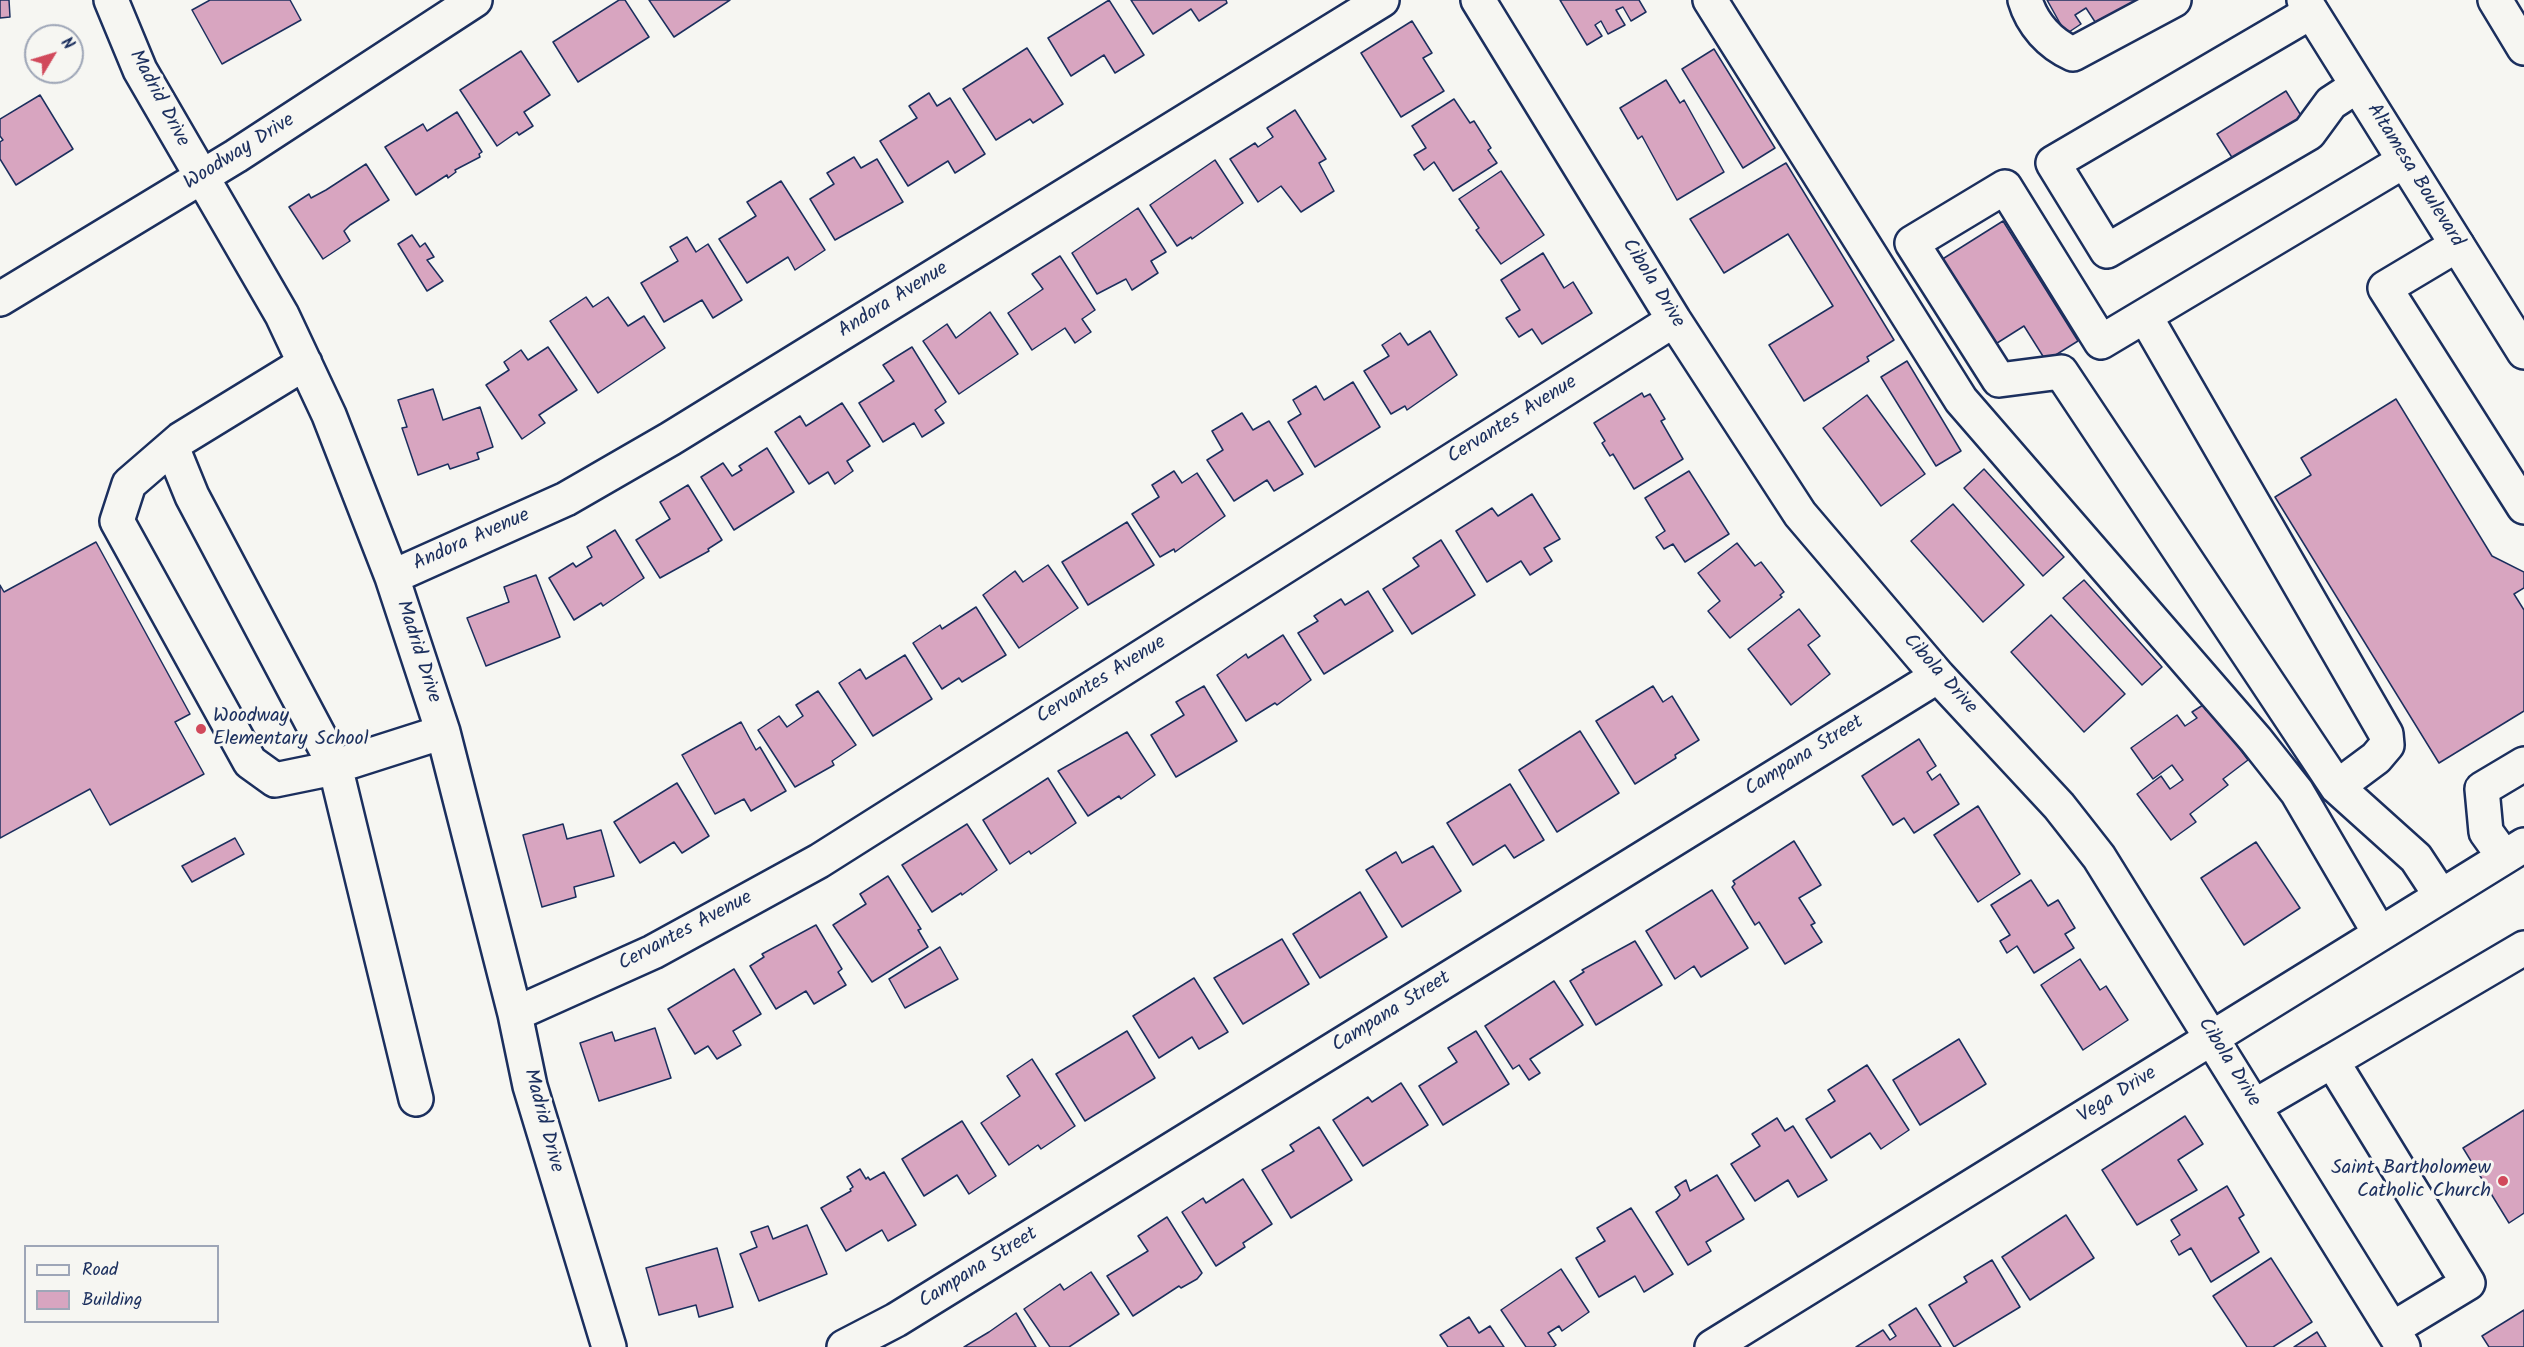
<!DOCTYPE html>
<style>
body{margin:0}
#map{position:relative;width:2524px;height:1347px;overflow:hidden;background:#f6f6f2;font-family:Kalam,sans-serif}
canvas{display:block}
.legend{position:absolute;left:24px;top:1245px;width:195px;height:78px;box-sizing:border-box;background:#f6f6f2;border:2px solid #9ea6b7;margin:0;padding:8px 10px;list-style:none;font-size:18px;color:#1b2f5e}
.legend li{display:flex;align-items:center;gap:12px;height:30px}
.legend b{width:30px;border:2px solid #9ea6b7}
.north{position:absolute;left:24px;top:24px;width:60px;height:60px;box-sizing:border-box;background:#f6f6f2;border:2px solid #9ea6b7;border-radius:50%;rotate:52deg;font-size:16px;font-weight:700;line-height:24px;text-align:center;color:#1b2f5e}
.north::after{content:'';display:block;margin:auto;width:21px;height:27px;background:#d1495b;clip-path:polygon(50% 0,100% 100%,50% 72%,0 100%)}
</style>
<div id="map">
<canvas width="2524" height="1347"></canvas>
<ul class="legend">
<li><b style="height:8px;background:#f6f6f2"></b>Road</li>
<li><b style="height:16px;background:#d8a5c0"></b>Building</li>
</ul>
<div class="north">N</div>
</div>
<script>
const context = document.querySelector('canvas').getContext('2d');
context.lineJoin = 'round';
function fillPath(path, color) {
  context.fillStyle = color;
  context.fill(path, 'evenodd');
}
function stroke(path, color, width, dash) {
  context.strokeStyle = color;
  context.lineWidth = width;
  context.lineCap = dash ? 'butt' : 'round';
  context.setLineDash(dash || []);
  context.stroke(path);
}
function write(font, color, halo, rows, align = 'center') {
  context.font = font + ' Kalam,sans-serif';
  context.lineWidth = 6;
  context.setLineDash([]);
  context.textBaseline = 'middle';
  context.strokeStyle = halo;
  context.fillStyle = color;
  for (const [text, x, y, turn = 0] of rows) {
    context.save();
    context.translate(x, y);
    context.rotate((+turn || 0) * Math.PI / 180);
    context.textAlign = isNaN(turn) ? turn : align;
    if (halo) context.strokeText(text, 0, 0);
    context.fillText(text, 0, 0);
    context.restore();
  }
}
const building = new Path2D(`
 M0 0H9L10 17 0 18Z
 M210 0H290L301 20 222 64 192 10Z
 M619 0H625L649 37 578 82 553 42Z
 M649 0H730L674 37Z
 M1109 0 1144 55 1115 73 1104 55 1071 76 1048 38Z
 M1131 0H1226L1227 3 1199 21 1191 9 1153 34Z
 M1560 0H1639L1646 12 1631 21 1623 7 1616 10 1625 25 1608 34 1601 21 1595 25 1602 36 1587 45Z
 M2047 0H2143L2101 31 2086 8 2075 15 2081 24 2066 34Z
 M1412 21 1432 53 1423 58 1444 91 1401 117 1361 53Z
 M1027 48 1063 104 1033 123 1030 119 996 140 963 89Z
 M1714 49 1775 148 1743 168 1682 69Z
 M521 51 550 95 524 112 533 126 519 135 517 132 497 146 460 90Z
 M1666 80 1680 103 1684 100 1724 172 1677 200 1642 136 1638 139 1620 108Z
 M2286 91 2308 127 2240 170 2217 134Z
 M929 93 937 106 950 98 985 154 955 173 948 161 908 186 880 141 917 118 909 106Z
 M40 95 73 149 16 185 0 159V142L3 140 0 136V119Z
 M1454 99 1470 123 1474 121 1491 148 1488 150 1497 163 1453 191 1434 162 1424 170 1414 155 1426 148 1412 126Z
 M1295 110 1326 159 1319 163 1334 191 1301 212 1281 186 1258 202 1230 159 1255 143 1258 147 1273 137 1267 128Z
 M457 112 482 152 479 154 480 157 455 170 456 172 448 178 447 175 416 195 385 147 423 124 427 131Z
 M854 157 861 168 877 159 903 202 835 240 810 199 834 184 827 173Z
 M1215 160 1243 203 1192 239 1191 237 1177 246 1150 205Z
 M1786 163 1894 340 1867 357 1869 361 1804 401 1769 345 1833 306 1788 234 1724 273 1690 219Z
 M366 164 389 200 350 225 344 231 350 241 323 259 289 207 309 194 311 198 326 190Z
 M1501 171 1544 235 1501 264 1476 230 1479 228 1459 199Z
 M781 181 825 250 795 270 788 257 747 283 719 239 756 216 747 202Z
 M1138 208 1166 252 1151 261 1158 273 1132 290 1126 279 1097 294 1072 253Z
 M2003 221 2078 341 2046 361 2024 326 1994 345 1941 260Z
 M412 235 420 247 425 243 434 257 427 260 443 281 427 291 398 244Z
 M687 237 696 252 708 244 742 300 713 318 702 300 664 322 641 283 678 261 670 247Z
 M1543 253 1564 288 1573 282 1592 313 1542 344 1532 329 1519 337 1506 318 1520 310 1501 280Z
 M1060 256 1095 310 1082 319 1091 332 1075 343 1065 328 1032 350 1008 313 1043 289 1032 274Z
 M586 297 593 307 608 297 628 326 644 316 665 348 598 393 550 321Z
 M990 312 1018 354 959 394 923 341 947 324 956 338Z
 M1430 331 1457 375 1407 410 1405 406 1391 414 1364 371 1389 356 1382 345 1400 333 1408 345Z
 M548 347 577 390 539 415 545 423 522 439 486 385 509 370 504 362 521 350 528 360Z
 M912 347 946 402 935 410 944 423 922 437 914 423 883 442 859 403 894 381 883 365Z
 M1907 361 1961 451 1936 466 1881 377Z
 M1353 382 1380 427 1315 467 1288 422 1301 414 1293 400 1316 386 1324 400Z
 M433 389 443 420 480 407 493 447 477 453 479 459 450 469 448 464 418 475 402 428 407 427 398 400Z
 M1642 393 1644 397 1650 394 1665 419 1661 421 1683 459 1634 489 1613 454 1610 456 1602 443 1605 441 1594 423Z
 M1867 395 1925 474 1881 506 1823 428Z
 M2396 399 2492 556 2524 572V588L2514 594 2524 610V711L2439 763 2275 497 2311 475 2301 458Z
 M842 403 870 446 847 461 853 471 835 484 828 472 809 484 775 432 800 416 806 426Z
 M1242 413 1253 430 1269 421 1303 474 1274 491 1267 480 1234 501 1207 460 1223 450 1212 431Z
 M767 448 794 492 734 530 701 477 723 463 732 476 742 470 739 466Z
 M1984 469 2064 557 2043 576 1964 488Z
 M1174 471 1182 483 1197 473 1225 516 1175 552 1174 549 1160 557 1132 514 1159 497 1152 485Z
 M1689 471 1729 534 1685 562 1673 544 1664 549 1656 537 1665 531 1645 498Z
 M688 485 722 540 708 549 709 551 660 578 636 540 670 519 660 502Z
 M1532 494 1560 539 1544 548 1552 561 1530 575 1521 561 1487 582 1456 531 1492 508 1498 516Z
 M1953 504 2024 585 1983 622 1911 541Z
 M1127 522 1154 565 1088 605 1062 562Z
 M615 530 644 578 603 606 601 603 574 620 549 578 573 563 576 567 592 557 587 547Z
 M1441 540 1475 595 1412 634 1383 589 1419 566 1413 558Z
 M96 542 190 714 175 722 204 774 110 825 90 789 0 838V585L4 592Z
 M1737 543 1755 566 1761 562 1784 592 1780 595 1782 597 1730 638 1708 611 1720 601 1698 573Z
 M1048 565 1078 608 1019 648 983 595 1015 571 1023 582Z
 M536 575 560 637 486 666 467 618 509 602 504 587Z
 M2084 580 2162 667 2142 685 2063 598Z
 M1368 591 1393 631 1324 674 1298 633 1318 621 1314 616 1341 599 1345 605Z
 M976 607 1006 655 962 682 959 678 942 689 913 643 940 625 942 629Z
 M1799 609 1820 636 1808 645 1830 674 1791 705 1748 649Z
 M2051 615 2125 694 2084 732 2011 652Z
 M1283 635 1311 680 1277 705 1275 703 1246 721 1217 675 1246 654 1248 658Z
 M905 655 932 699 873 736 839 683 860 669 866 679Z
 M1204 686 1237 741 1176 777 1151 735 1184 715 1176 702Z
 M1653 686 1663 702 1672 696 1699 740 1675 755 1676 758 1635 784 1596 721Z
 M818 691 856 745 832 761 834 765 795 787 758 730 779 716 787 727 803 716 796 705Z
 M2203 705 2206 710 2209 707 2248 760 2223 779 2228 785 2190 814 2196 822 2171 840 2137 794 2161 776 2170 789 2183 780 2172 765 2153 779 2131 748 2177 715 2185 726 2197 718 2192 712Z
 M741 722 756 750 760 747 786 791 751 811 744 799 715 814 682 755Z
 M1580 731 1619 793 1557 832 1519 770Z
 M1127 732 1155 775 1121 799 1119 796 1088 816 1058 771Z
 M1919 739 1936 766 1927 772 1932 780 1940 774 1959 804 1914 833 1904 818 1893 825 1862 776Z
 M1048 778 1076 823 1031 854 1029 851 1010 864 983 820Z
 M677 783 709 836 682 853 674 842 640 863 614 822Z
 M1510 784 1544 840 1514 858 1505 845 1473 865 1447 823Z
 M1978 806 2020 874 1978 902 1934 835Z
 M563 824 567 839 601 830 614 876 574 887 576 897 542 907 523 835Z
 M967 824 997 870 962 895 961 893 932 912 902 865Z
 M235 838 244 854 192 882 182 866Z
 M1794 841 1821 885 1799 898 1815 923 1811 925 1822 942 1785 964 1759 922 1755 925 1732 887 1735 884 1733 881Z
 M2256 842 2300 908 2244 945 2201 878Z
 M1433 846 1461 891 1402 927 1366 870 1396 852 1402 863Z
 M888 876 921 929 918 930 928 947 872 982 833 925 866 904 860 894Z
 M2031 880 2048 906 2058 900 2075 928 2065 934 2074 948 2034 973 2017 946 2007 953 2000 941 2010 935 1991 905Z
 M1712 890 1748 948 1701 977 1694 966 1675 979 1646 931Z
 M1360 892 1387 937 1320 978 1293 934Z
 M816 925 842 969 838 972 846 985 814 1004 806 991 776 1009 750 966 764 957 762 954Z
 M1282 939 1309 984 1243 1024 1214 978Z
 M1635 941 1662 985 1596 1025 1570 981 1584 972 1582 970Z
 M940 947 958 979 905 1008 889 979Z
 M2080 959 2100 990 2106 986 2128 1020 2083 1050 2041 985Z
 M734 969 761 1014 733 1031 741 1045 717 1059 708 1046 695 1054 668 1009Z
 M1194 978 1228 1032 1199 1049 1192 1037 1159 1058 1133 1016Z
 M1554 981 1583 1025 1530 1059 1540 1073 1529 1080 1519 1065 1513 1069 1485 1026Z
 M655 1028 671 1078 599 1101 580 1043 612 1032 615 1041Z
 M1127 1031 1155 1078 1085 1121 1056 1074Z
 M1476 1031 1509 1084 1443 1125 1419 1086 1457 1062 1448 1048Z
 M1959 1039 1986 1084 1920 1125 1893 1080Z
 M1032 1059 1075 1126 1041 1149 1038 1145 1009 1165 981 1123 1020 1096 1007 1076Z
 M1867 1065 1909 1130 1881 1149 1870 1133 1831 1158 1806 1119 1835 1101 1828 1090Z
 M1401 1083 1428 1125 1363 1166 1333 1120 1368 1097 1372 1102Z
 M2524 1110V1213L2509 1223 2463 1148Z
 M2185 1116 2203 1144 2178 1160 2197 1190 2137 1225 2102 1170Z
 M1777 1118 1785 1131 1793 1126 1827 1180 1798 1197 1788 1180 1755 1201 1731 1164 1760 1146 1752 1134Z
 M962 1121 996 1176 969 1194 957 1175 924 1196 902 1159Z
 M1319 1127 1352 1180 1291 1218 1262 1170 1294 1151 1290 1145Z
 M860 1169 866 1179 868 1177 870 1180 884 1172 916 1225 888 1241 882 1230 846 1251 821 1208 851 1191 850 1189 853 1187 847 1177Z
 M1717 1175 1744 1219 1706 1242 1711 1251 1688 1265 1656 1212 1677 1199 1680 1195 1675 1187 1686 1180 1690 1191Z
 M1243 1179 1272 1224 1243 1243 1245 1247 1216 1266 1182 1212 1203 1198 1206 1203Z
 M2227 1186 2244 1215 2239 1218 2259 1252 2211 1282 2191 1248 2179 1255 2171 1241 2180 1235 2171 1220Z
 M1631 1208 1673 1274 1644 1292 1635 1276 1599 1297 1576 1258 1605 1241 1597 1228Z
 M2066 1215 2094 1258 2030 1300 2002 1257Z
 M1167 1217 1202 1273 1197 1279 1181 1288 1179 1286 1133 1316 1107 1276 1148 1251 1138 1236Z
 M807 1225 827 1274 759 1301 740 1254 757 1247 751 1232 768 1226 773 1239Z
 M717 1248 733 1307 699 1317 696 1305 659 1315 646 1268Z
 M2271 1258 2312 1322 2273 1347H2247L2213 1296Z
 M1992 1260 2020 1307 1954 1347 1929 1305 1967 1282 1964 1277Z
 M1561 1269 1589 1312 1562 1331 1559 1326 1548 1333 1556 1345 1553 1347H1526L1501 1310Z
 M1091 1272 1119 1314 1069 1347H1050L1024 1309 1060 1284 1064 1290Z
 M1916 1308 1941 1347H1856L1883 1330 1890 1340 1896 1336 1889 1325Z
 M2524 1310V1347H2489L2482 1336Z
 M1016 1313 1036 1347H964L989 1332Z
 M1469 1317 1479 1333 1490 1326 1504 1347H1448L1440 1335Z
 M2317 1332 2326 1347H2294Z`);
fillPath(building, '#d8a5c0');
stroke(building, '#1b2f5e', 1.5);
const minor = new Path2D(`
 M111 0 140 70 282 315 329 415 392 577 443 732 515 1014 530 1086 609 1347
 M1478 0 1674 320 1800 514 1938 676 2059 806 2099 857 2403 1347
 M1710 0 1961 400 2256 740 2297 792 2380 934
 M2025 0C2032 24 2050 44 2073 54L2174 0
 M2311 12 2053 163 2107 251 2309 133 2331 103 2357 86
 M2404 161 2101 342 2005 187 1912 243 1999 380 2061 372 2337 787 2416 858 2441 896
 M2457 245 2385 288 2524 507
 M0 299 236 156 475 0
 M2145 316 2386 734 2387 745 2376 758 2337 787
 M305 363 181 439 129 484 117 521 250 762 275 780 324 770 443 732
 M172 447 192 496 335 766 416 1099
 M392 577 566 499 670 439 1382 0
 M2504 857 2486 832 2482 789 2524 764
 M515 1014 653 952 819 861 1674 320
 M2332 1061 2524 948
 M2255 1106 2332 1061 2468 1283 2392 1329
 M844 1347 896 1320 1938 676
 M1712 1347 2524 845`);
const major = new Path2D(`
 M2304 0 2524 352
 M2495 0 2524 48`);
stroke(minor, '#1b2f5e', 38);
stroke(major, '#1b2f5e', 38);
stroke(minor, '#f6f6f2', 33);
stroke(major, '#f6f6f2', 33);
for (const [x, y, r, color] of [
 [201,729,6,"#d1495b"],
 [2503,1181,6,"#d1495b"]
]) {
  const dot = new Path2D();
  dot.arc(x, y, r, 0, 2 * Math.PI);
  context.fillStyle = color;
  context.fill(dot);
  stroke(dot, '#f6f6f2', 2);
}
write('20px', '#1b2f5e', '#f6f6f2', [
 ["Madrid Drive",158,99,62],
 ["Woodway Drive",240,153,-32],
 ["Altamesa Boulevard",2414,176,58],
 ["Cibola Drive",1652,284,58],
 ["Andora Avenue",894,301,-32],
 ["Cervantes Avenue",1513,421,-32],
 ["Andora Avenue",472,541,-24],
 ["Madrid Drive",417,652,72],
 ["Cibola Drive",1939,675,48],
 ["Cervantes Avenue",1102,681,-32],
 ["Campana Street",1805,757,-32],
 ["Cervantes Avenue",686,932,-28],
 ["Campana Street",1392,1013,-32],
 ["Cibola Drive",2228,1063,58],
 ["Vega Drive",2118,1096,-32],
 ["Madrid Drive",542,1121,75],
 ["Campana Street",979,1269,-32]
]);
write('20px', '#1b2f5e', '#f6f6f2', [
 ["Woodway",213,718],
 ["Elementary School",213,741],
 ["Saint Bartholomew",2491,1170,"right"],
 ["Catholic Church",2491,1193,"right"]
], 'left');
</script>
